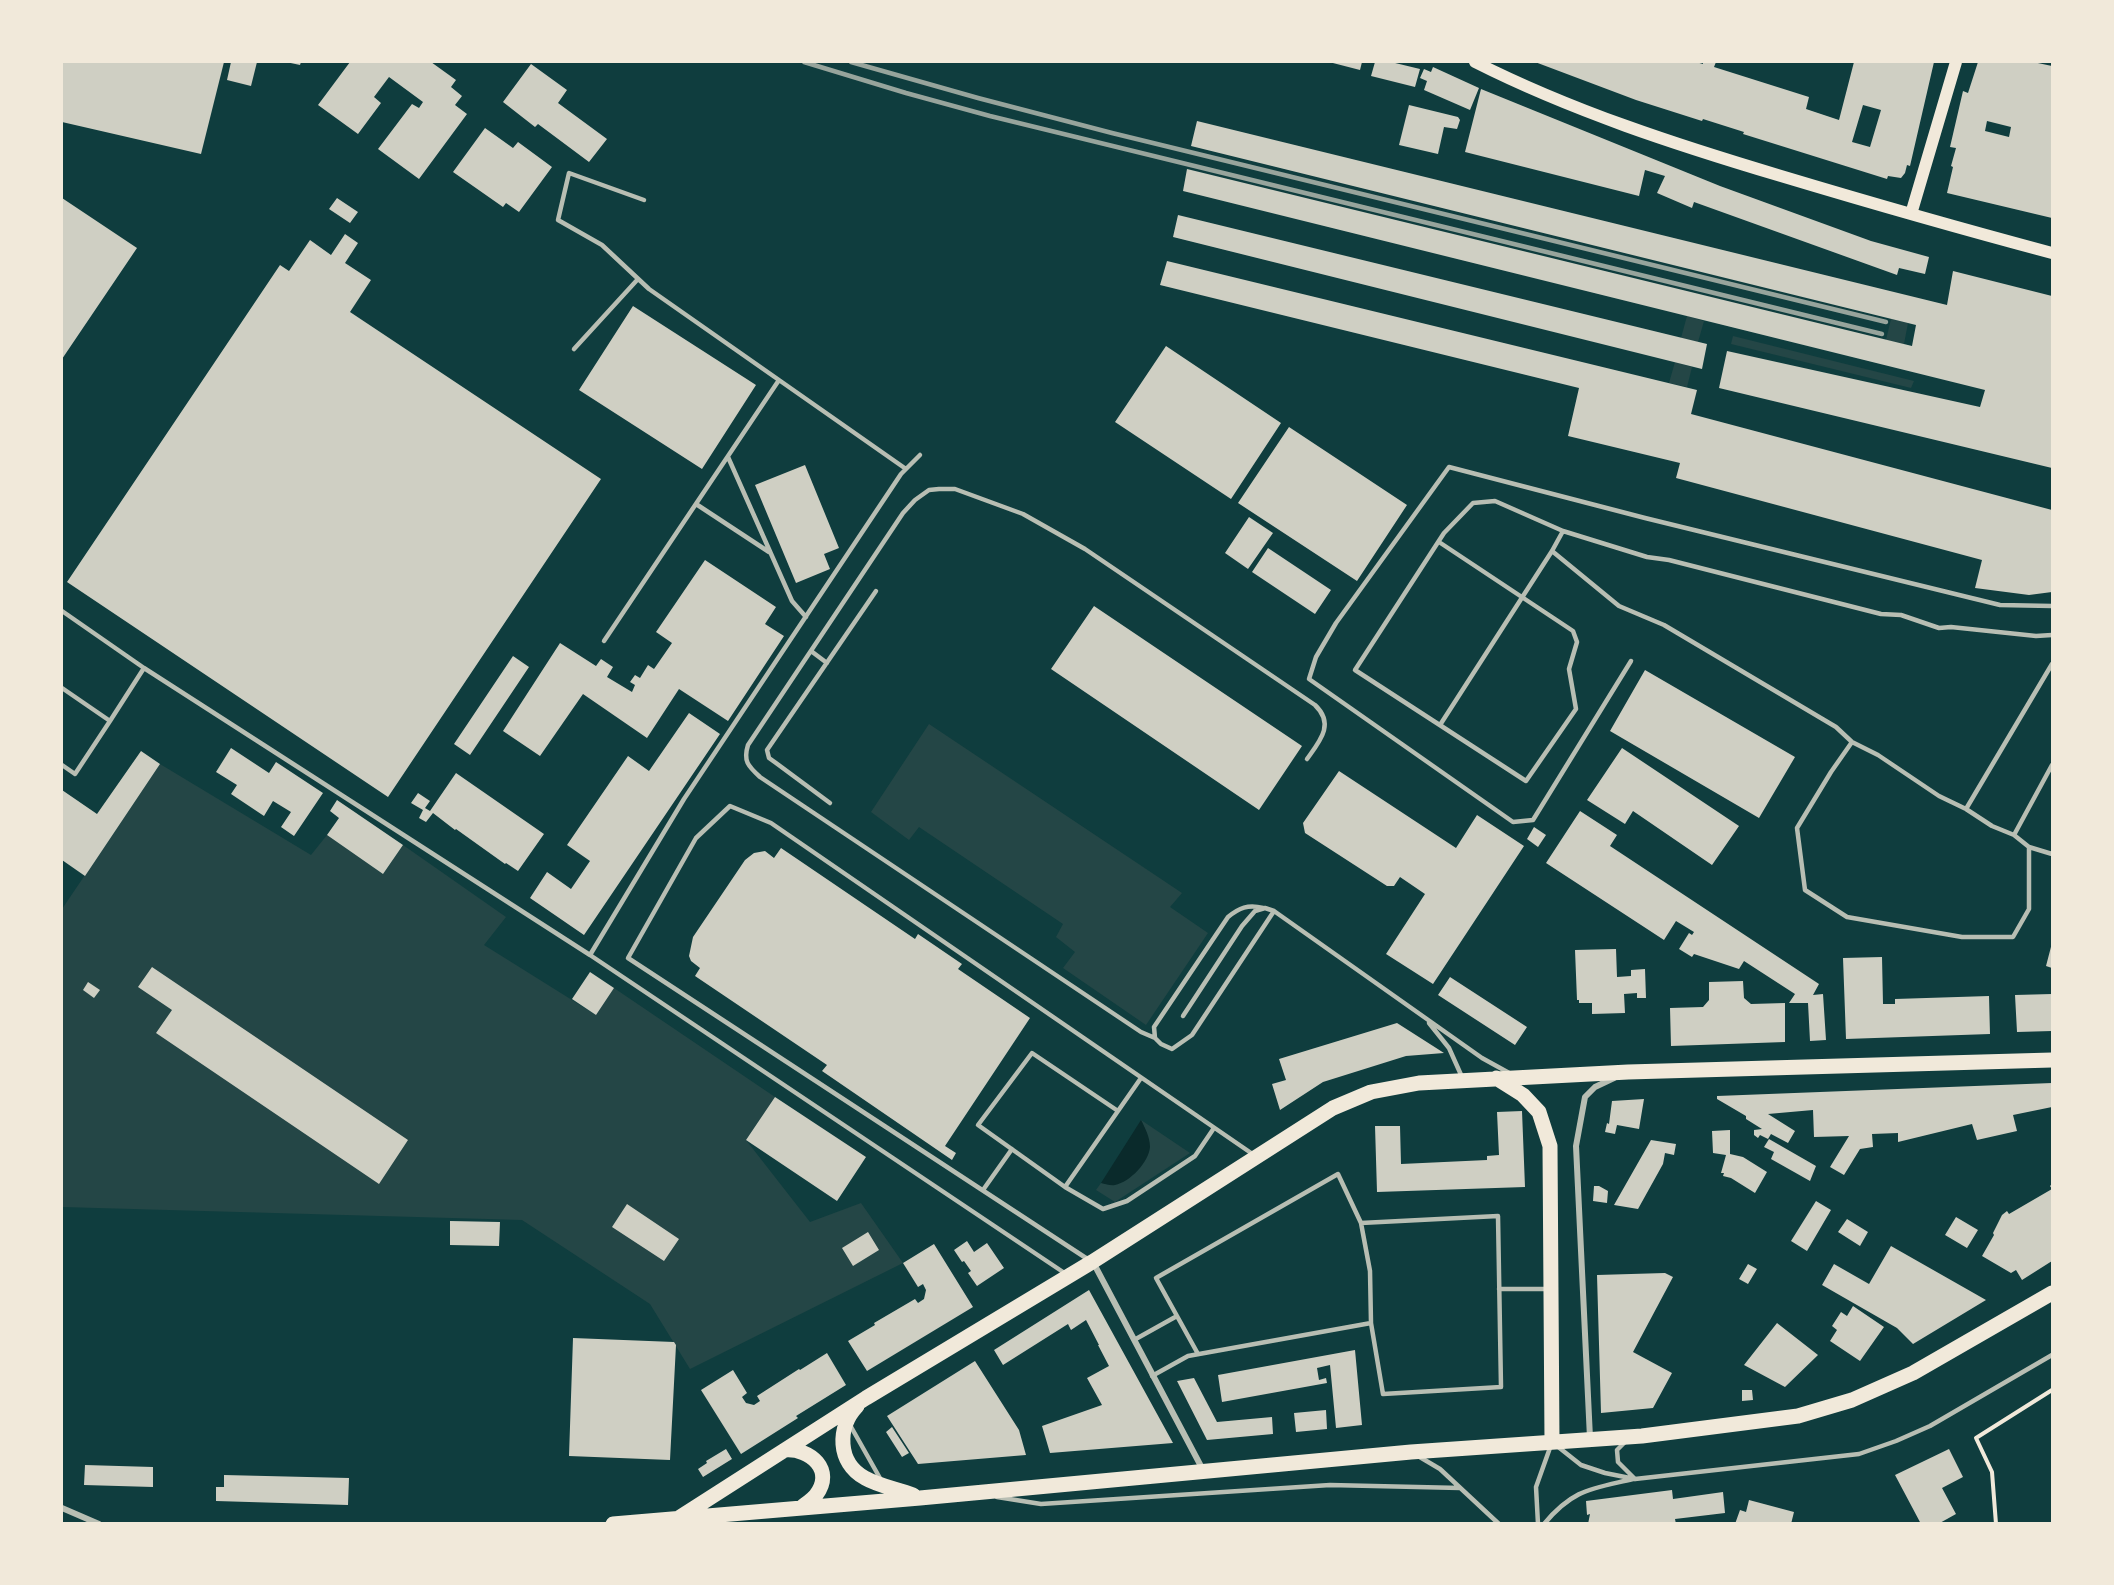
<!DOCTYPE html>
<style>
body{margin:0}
#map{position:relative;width:2114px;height:1585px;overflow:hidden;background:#0f3d3e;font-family:"Source Sans 3",sans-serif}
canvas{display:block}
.frame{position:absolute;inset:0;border:63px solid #f1e9da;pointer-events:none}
</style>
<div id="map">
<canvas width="2114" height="1585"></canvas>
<div class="frame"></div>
</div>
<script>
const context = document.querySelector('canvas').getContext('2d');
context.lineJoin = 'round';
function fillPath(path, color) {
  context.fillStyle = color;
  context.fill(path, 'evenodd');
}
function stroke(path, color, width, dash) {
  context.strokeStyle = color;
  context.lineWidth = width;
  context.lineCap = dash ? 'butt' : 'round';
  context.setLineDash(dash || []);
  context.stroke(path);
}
fillPath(new Path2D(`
 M1687 316 1704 321 1698 342 1681 338Z
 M1891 319 1908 323 1904 344 1886 340Z
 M1733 336 1914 381 1911 388 1731 344Z
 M1675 362 1692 367 1687 387 1669 383Z
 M929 724 1182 893 1170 907 1208 933 1146 1025 1063 968 1075 952 1056 937 1063 924 919 827 909 840 871 812Z
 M160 764 311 855 327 835 383 874 403 845 506 917 484 945 596 1015 614 988 775 1097 746 1140 810 1222 861 1203 903 1263 690 1369 650 1304 522 1220 62 1207V909Z
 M1141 1120 1190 1153 1115 1202 1096 1190 1101 1183 1113 1185C1143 1165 1159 1157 1141 1120Z`), '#244646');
fillPath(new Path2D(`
 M1141 1120C1145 1128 1150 1137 1150 1147 1149 1162 1130 1182 1115 1185 1111 1186 1106 1184 1101 1183Z`), '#0a2a2b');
fillPath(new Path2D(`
 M62 62H224L201 154 62 122Z
 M231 62H257L251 86 227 80Z
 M286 62H301L300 65Z
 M350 62H431L456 80 451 87 462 96 455 105 467 114 419 179 378 149 412 104 419 108 423 102 389 77 374 97 381 103 358 134 318 105Z
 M1329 62H1362L1360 70Z
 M1375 62H1391L1420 69 1415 87 1371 76Z
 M1535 62H1696L1703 64V62H1716L1714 67 1809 97 1806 109 1839 120 1854 62H1934L1910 166 1907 165 1905 173 1901 178 1888 176 1887 179 1743 134 1744 132 1703 119 1702 121 1636 100ZM1863 105 1881 110 1870 147 1852 142Z
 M1978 62H2033L2052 66V218L1947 193 1953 167 1951 166 1956 148 1950 147 1963 91 1968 93ZM1987 121 2011 127 2009 137 1985 131Z
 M531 64 567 90 558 103 607 139 589 162 538 124 535 127 503 102Z
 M1433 67 1479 88 1470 110 1424 90 1427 81 1420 78 1424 69 1431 72Z
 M1481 89 1720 186 1871 241 1929 257 1925 274 1899 268 1897 275 1694 202 1692 208 1657 193 1665 176 1645 170 1639 196 1465 152Z
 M1409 105 1458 117 1460 120 1457 129 1444 127 1438 154 1399 145Z
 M1197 121 1947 305 1953 271 2052 296V468L1719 388 1727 351 1980 407 1985 390 1183 191 1187 169 1912 346 1916 325 1191 146Z
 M485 128 513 148 518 142 552 167 519 212 506 203 503 207 453 172Z
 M62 198 137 248 62 359Z
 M337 198 358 212 350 223 329 209Z
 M1178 215 1707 344 1702 369 1173 237Z
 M345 234 358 243 345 263 371 280 350 312 601 479 388 797 67 582 280 265 289 271 310 240 331 255Z
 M1167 261 1697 390 1691 414 2052 510V592L2029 595 1975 588 1982 560 1676 478 1680 463 1568 436 1579 388 1160 285Z
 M633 306 756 385 702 469 579 390Z
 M1166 346 1281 423 1231 499 1115 422Z
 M1289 427 1407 505 1357 581 1238 503Z
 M805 465 839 548 824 554 830 569 796 583 755 485Z
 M1249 517 1273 533 1248 569 1225 553Z
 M1268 548 1331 590 1315 614 1252 572Z
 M705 560 776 607 765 624 784 636 728 721 679 689 647 738 583 694 540 756 503 731 560 643 596 666 601 659 613 667 607 677 632 692 635 685 630 682 635 675 640 678 648 665 654 669 672 643 656 632Z
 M1094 606 1302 746 1259 810 1051 669Z
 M513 656 529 667 470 755 454 744Z
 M1645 670 1795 757 1759 818 1610 731Z
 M689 713 720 734 584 935 530 898 547 872 571 889 590 861 567 845 628 756 649 771Z
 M231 748 269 773 276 762 323 793 294 836 281 827 291 812 273 801 264 816 231 794 237 785 216 772Z
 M1622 748 1739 826 1712 865 1633 811 1625 824 1587 800Z
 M141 751 160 764 85 876 62 860V790L97 814Z
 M1339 771 1456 848 1477 815 1524 846 1433 984 1386 954 1425 894 1400 877 1394 886H1387L1305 833 1303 823Z
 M456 773 544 834 518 871 506 863 505 864 456 829 455 830 433 813 426 822 419 818 423 810 411 803 418 793 430 801 425 808 430 811Z
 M337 800 403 845 383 874 327 835 339 818 330 811Z
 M1580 811 1617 835 1610 846 1819 984 1813 995 1823 994 1826 1040 1810 1041 1808 1003H1789L1795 994 1744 961 1739 969 1694 954 1692 957 1679 949 1689 933 1692 935 1694 932 1676 921 1664 940 1546 863Z
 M1534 827 1546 835 1538 847 1527 839Z
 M781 848 915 939 918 934 962 964 958 969 1030 1018 945 1146 956 1153 952 1160 822 1071 827 1065 695 976 700 968 691 961 689 956 693 937 745 860 754 853 765 851 774 858Z
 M2052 943V968L2046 966Z
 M1616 949 1617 977 1631 976V970L1645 969 1646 998H1637V993L1624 994 1625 1013 1592 1014V1003H1579V1000H1577L1575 950Z
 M1882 957 1883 1004H1895V999L1989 996 1990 1034 1846 1039 1843 958Z
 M152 967 408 1140 379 1184 156 1033 172 1010 138 987Z
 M590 972 614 988 596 1015 572 999Z
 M1450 977 1527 1027 1515 1045 1438 995Z
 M1743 981 1744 998 1751 1004 1785 1003V1042L1671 1046 1670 1008 1703 1007 1709 1000V982Z
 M88 982 100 990 94 998 83 990Z
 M2052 994V1031L2017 1032 2015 995Z
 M1397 1023 1444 1053 1406 1056 1323 1082 1280 1110 1272 1084 1286 1080 1279 1059Z
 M2052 1083V1107L2013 1115 2017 1131 1977 1140 1972 1124 1898 1142V1133L1872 1134 1873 1147 1860 1149 1844 1175 1830 1167 1849 1136 1814 1137 1813 1110 1768 1114 1795 1131 1788 1143 1771 1134 1768 1139 1760 1135 1758 1138 1754 1135V1130L1762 1129 1746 1119V1116L1717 1099V1096Z
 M775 1097 866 1157 837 1201 746 1140Z
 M1644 1099 1639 1129 1617 1125 1615 1134 1605 1132 1607 1123 1609 1124 1612 1101Z
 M1522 1111 1525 1187 1377 1192 1375 1126H1400L1401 1164 1487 1160V1156L1499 1155 1497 1112Z
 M1730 1130V1154L1743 1157 1767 1172 1755 1193 1731 1178 1723 1176 1724 1173H1721L1726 1155 1713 1153 1712 1131Z
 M1769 1139 1816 1166 1810 1181 1771 1159 1774 1152 1764 1147Z
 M1651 1140 1676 1144 1674 1155 1665 1153 1663 1164 1638 1209 1614 1205Z
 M2052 1184V1261L2022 1280 2016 1270 2011 1273 1982 1256 1994 1235 1993 1233 2002 1215 2007 1211 2009 1214 2052 1189 2050 1186Z
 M1594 1186H1599L1608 1191 1607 1203 1593 1201Z
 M1816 1201 1831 1210 1807 1251 1791 1241Z
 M627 1204 679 1239 664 1261 612 1227Z
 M1956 1217 1978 1230 1967 1248 1945 1235Z
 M1847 1219 1868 1232 1860 1246 1838 1232Z
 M450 1221 500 1222 499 1246 450 1245Z
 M868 1232 879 1250 853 1266 842 1248Z
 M967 1241 974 1252 987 1243 1004 1268 977 1286 968 1273 971 1271 964 1261 962 1262 954 1250Z
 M934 1244 973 1307 867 1371 848 1341 875 1325 874 1323 915 1299 918 1303 924 1299 926 1290 923 1284 918 1287 903 1263Z
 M1891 1246 1986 1300 1913 1344 1897 1328 1822 1285 1834 1264 1869 1284Z
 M1748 1264 1757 1269 1748 1284 1739 1279Z
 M1665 1273 1673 1277 1633 1352 1672 1373 1653 1408 1601 1413 1597 1275Z
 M1089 1290 1173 1443 1050 1453 1042 1426 1102 1405 1087 1378 1109 1366 1098 1345H1099L1086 1320 1071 1330 1068 1324 1003 1365 994 1350Z
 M1853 1306 1884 1327 1860 1361 1830 1341 1837 1330 1832 1326 1841 1312 1847 1316Z
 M1777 1323 1818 1355 1785 1387 1744 1365Z
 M573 1338 674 1342 676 1345 670 1460 569 1456Z
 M1355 1350 1362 1425 1336 1428 1330 1365 1317 1368 1319 1380 1326 1378 1327 1383 1222 1402 1218 1375Z
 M827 1353 846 1385 796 1416 798 1418 741 1454 701 1390 733 1370 747 1393 742 1397 746 1403 754 1405 760 1401 757 1396 799 1369 800 1370Z
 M975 1361 1019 1430 1026 1455 918 1464 887 1416Z
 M1194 1378 1217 1422 1272 1417 1273 1434 1207 1440 1177 1381Z
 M1742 1390H1752L1753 1400 1742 1401Z
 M1326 1410 1327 1429 1296 1432 1294 1413Z
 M892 1427 909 1453 902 1457 886 1432Z
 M726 1449 732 1459 703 1477 698 1469 707 1463 706 1461Z
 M1949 1449 1963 1477 1942 1488 1956 1514 1938 1524H1921L1895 1475Z
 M85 1465 153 1467V1487L84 1485Z
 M224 1475 349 1478 348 1505 216 1501V1487H224Z
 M1672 1490 1673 1499 1723 1492 1725 1513 1675 1519 1676 1524H1588L1590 1514 1587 1515 1586 1501Z
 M1749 1500 1794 1512 1791 1524H1735L1740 1510 1746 1512Z`), '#cfcfc3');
stroke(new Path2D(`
 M1996 1524 1992 1472 1976 1438 2052 1390`), '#f1e9da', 4);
stroke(new Path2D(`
 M644 200 569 173 558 220 602 245 649 289 906 469
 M574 349 638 279
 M920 455 901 474 684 799 590 955 1066 1274
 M728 457 792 601 806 617
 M696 504 769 552
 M1439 542 1573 631 1577 642 1569 669 1576 709 1526 781 1355 670 1444 533 1473 503 1495 501 1563 531 1647 557 1669 560 1881 614 1901 615 1939 628 1951 627 2036 636 2052 635
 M1552 551 1619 606 1664 625 1836 727 1852 742 1878 755 1939 796 1966 809 1992 826 2014 835 2052 765
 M62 611 144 668 110 721
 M604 641 779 380
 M811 651 827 663
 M1631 661 1533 820 1513 822 1309 679 1316 657 1336 623 1449 467 1645 518 2000 605 2052 606
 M144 668 590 955
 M62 688 110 721 75 774 62 765
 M1440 725 1552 551 1563 531
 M1852 742 1831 772 1797 828 1805 890 1847 917 1962 937H2013L2029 909V847L2014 835
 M830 803 776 763 769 758 767 750 876 591
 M1966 809 2052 664
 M2029 847 2052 854
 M1263 908C1248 904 1239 908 1228 917L1154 1027 1155 1038 1161 1044 1172 1049 1192 1035 1274 911
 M1183 1016 1242 926 1255 911 1265 908 1274 911 1482 1058 1511 1074
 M1429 1023 1449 1048 1462 1077
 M1155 1038 1141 1032 760 777C748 766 743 761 748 745L903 513 915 500 929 490 939 489H955L1023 514 1085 549 1315 705C1335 724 1320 741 1307 759
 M1118 1111 1032 1053 978 1125 1065 1187 1103 1209 1127 1201 1195 1156 1214 1128
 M1065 1187 1141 1078
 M983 1190 1012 1149
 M1361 1223 1370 1271 1371 1323
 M1089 1260 628 958 696 838 730 806 771 823 1254 1155
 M1499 1289H1548
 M1177 1316 1198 1354
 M1134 1340 1177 1316 1156 1278 1338 1174 1361 1223 1498 1216 1501 1387 1383 1394 1371 1323 1188 1356 1152 1376
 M850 1425 881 1480
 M1626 1441 1617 1450 1618 1462 1635 1479
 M1557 1446 1581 1465 1605 1473 1635 1479 1859 1454 1896 1441 1930 1426 2052 1355
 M1418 1456 1440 1469 1499 1524
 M997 1497 1041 1504 1330 1485 1460 1488
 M1538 1524 1536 1487 1551 1445
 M1544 1524C1573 1489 1591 1489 1633 1479`), '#b8beb3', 4.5);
stroke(new Path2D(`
 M1093 1262 1203 1470
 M1590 1438 1576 1146 1585 1097 1595 1087 1614 1078
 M62 1508 99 1524`), '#b8beb3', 6);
stroke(new Path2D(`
 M1475 62C1572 111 1677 145 1781 176 1871 203 1962 229 2052 253
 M1911 214 1956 62`), '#f1e9da', 12);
stroke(new Path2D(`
 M1496 1078 1523 1095 1539 1112 1550 1146 1552 1442
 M857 1406C837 1427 837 1463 865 1478 879 1486 897 1489 913 1495
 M785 1450C810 1448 835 1470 816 1495 813 1499 807 1503 802 1507
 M677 1519 866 1398 1092 1262 1333 1108 1371 1092 1419 1083 1628 1072 2052 1060
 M613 1524 920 1498 1411 1452 1642 1436 1798 1416 1852 1400 1913 1373 2052 1293`), '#f1e9da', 15);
stroke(new Path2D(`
 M804 62 906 93 990 116 1882 334
 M851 62 978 98 1112 133 1886 322`), '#97a49c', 4.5);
</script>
